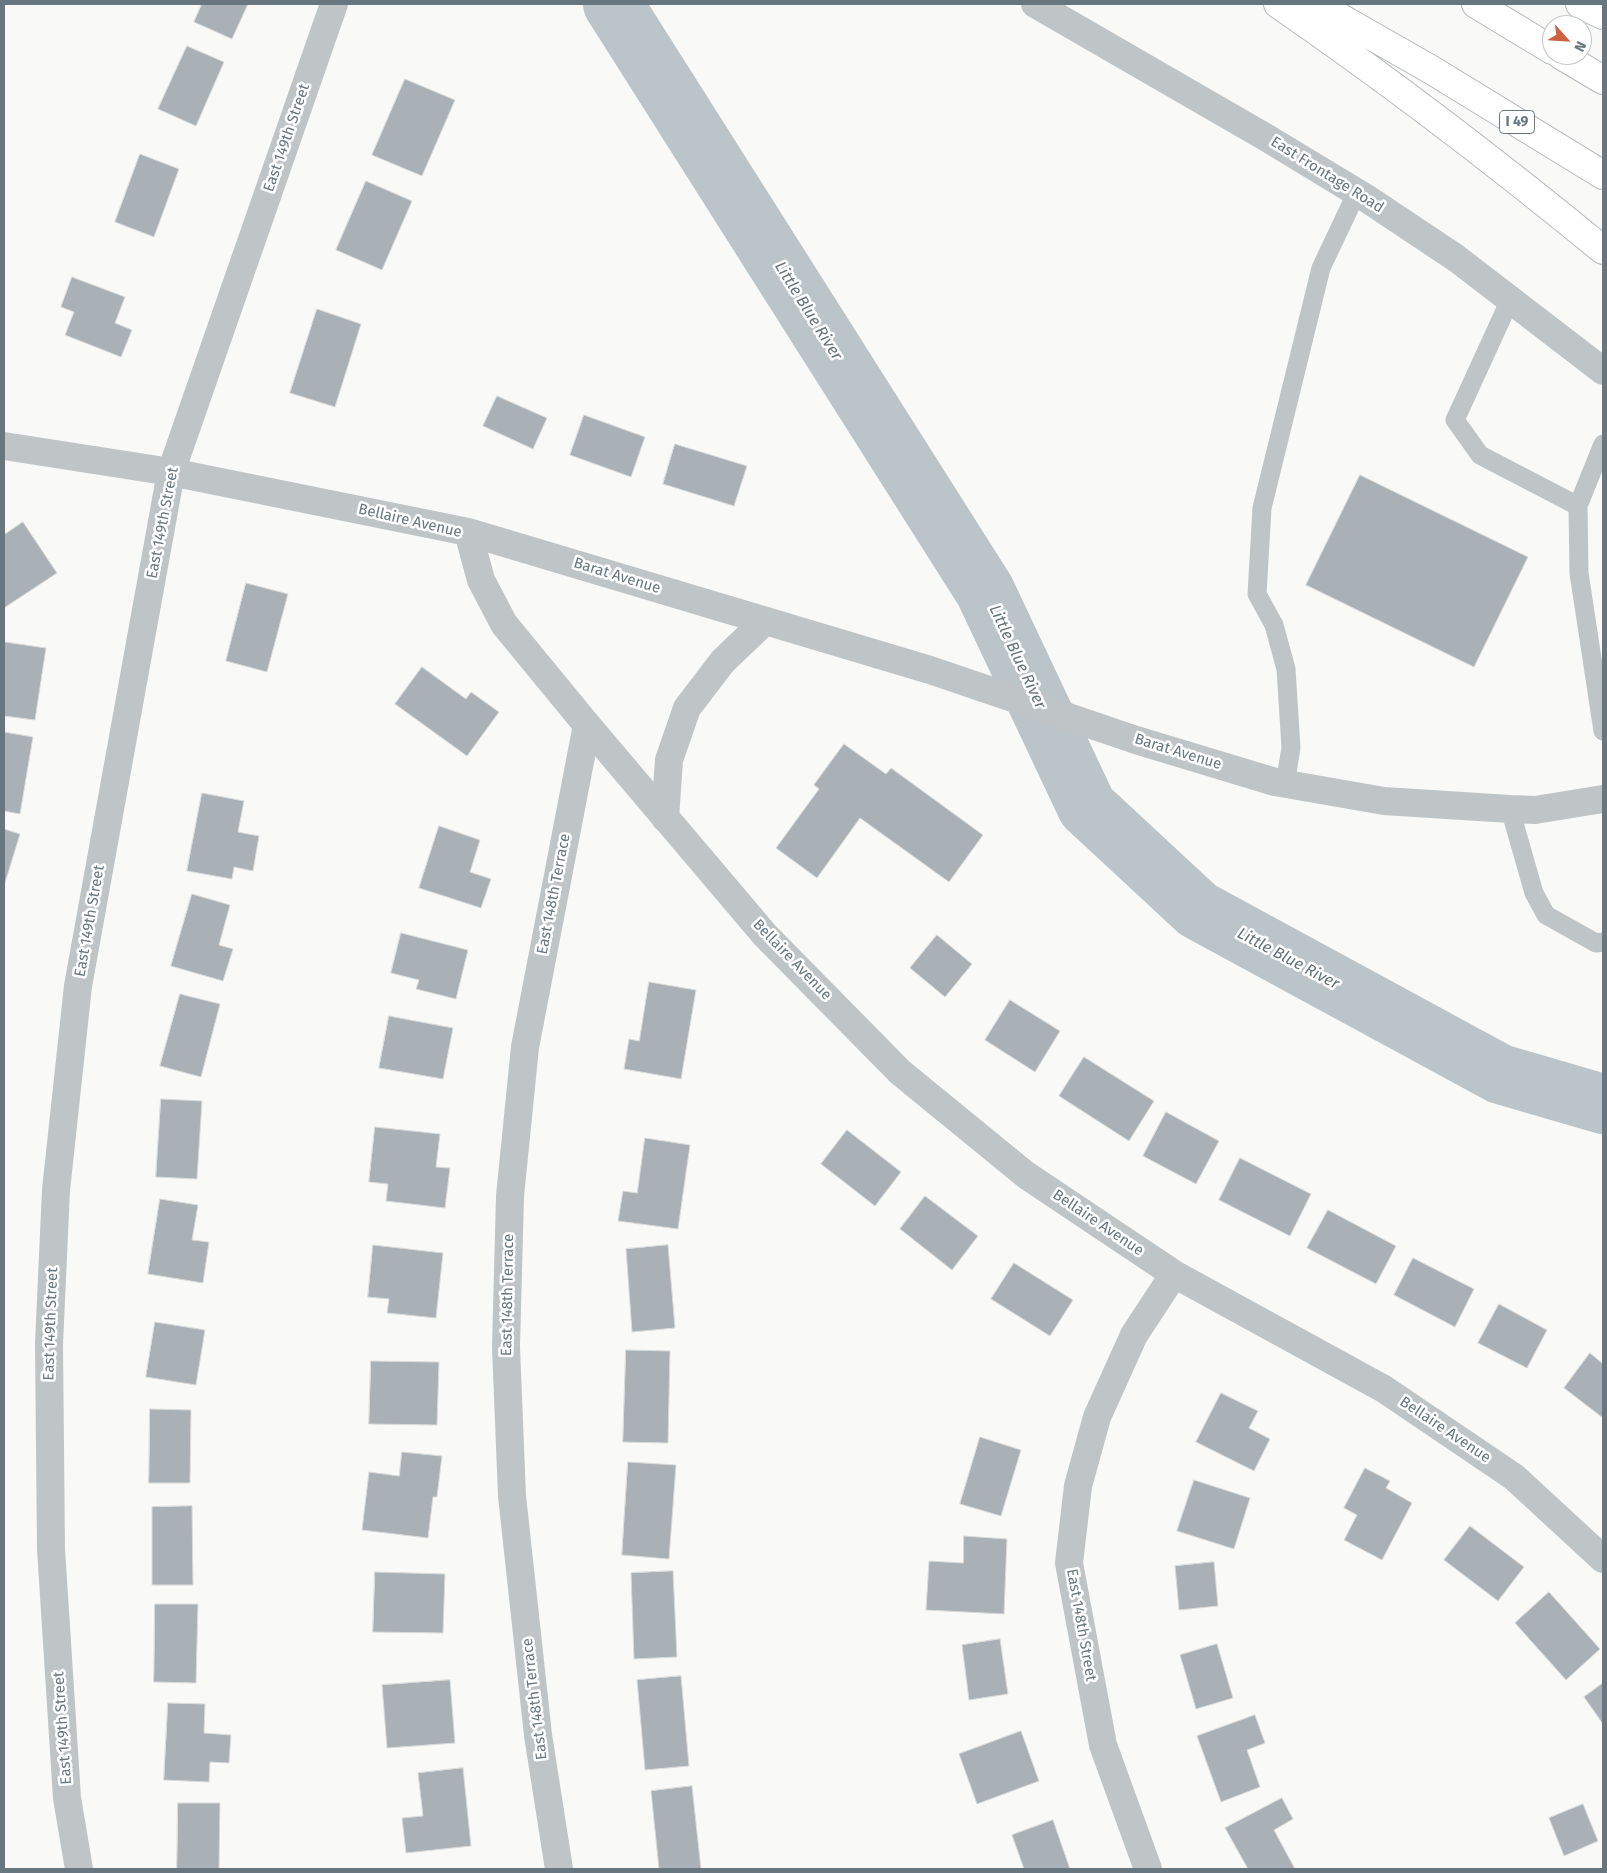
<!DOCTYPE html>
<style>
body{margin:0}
#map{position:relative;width:1607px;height:1873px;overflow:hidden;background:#f9f9f8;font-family:"Fira Sans",sans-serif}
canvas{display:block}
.frame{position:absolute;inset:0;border:5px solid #67767f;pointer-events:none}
.north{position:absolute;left:1542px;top:15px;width:50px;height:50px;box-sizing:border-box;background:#fff;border:1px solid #c2c8cc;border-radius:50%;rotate:116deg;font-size:14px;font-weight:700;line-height:20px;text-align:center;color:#67767f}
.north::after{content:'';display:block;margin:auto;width:18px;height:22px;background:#ce5f43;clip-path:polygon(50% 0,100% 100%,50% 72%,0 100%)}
</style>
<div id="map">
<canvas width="1607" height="1873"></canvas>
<div class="frame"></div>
<div class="north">N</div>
</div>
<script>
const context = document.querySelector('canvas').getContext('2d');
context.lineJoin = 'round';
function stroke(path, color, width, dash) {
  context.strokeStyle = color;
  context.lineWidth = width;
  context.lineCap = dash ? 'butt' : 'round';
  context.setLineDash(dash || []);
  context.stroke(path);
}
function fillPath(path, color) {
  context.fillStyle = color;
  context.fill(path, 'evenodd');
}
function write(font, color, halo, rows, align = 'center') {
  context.font = font + ' "Fira Sans",sans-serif';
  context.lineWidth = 5;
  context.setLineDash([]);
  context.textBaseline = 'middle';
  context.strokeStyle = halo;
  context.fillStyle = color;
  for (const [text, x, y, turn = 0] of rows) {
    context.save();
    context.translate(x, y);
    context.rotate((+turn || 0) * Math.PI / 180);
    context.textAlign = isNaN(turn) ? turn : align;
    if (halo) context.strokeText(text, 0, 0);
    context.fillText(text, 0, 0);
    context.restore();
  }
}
stroke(new Path2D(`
 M613 4 985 591 1087 807 1198 910 1500 1074 1603 1104`), '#bbc4c8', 60);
const building = new Path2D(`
 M202 4H248L232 39 194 22Z
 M187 46 224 62 196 126 158 109Z
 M405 79 455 100 422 176 372 155Z
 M140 154 179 169 154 237 115 222Z
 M366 181 412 201 382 270 336 250Z
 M72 277 125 297 115 323 132 330 121 357 65 335 74 312 61 307Z
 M317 309 361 324 335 407 290 393Z
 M497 396 547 418 533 449 483 426Z
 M584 415 645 437 631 477 570 455Z
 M675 444 747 466 734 506 663 484Z
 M1360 475 1528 557 1474 667 1306 585Z
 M23 522 57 573 4 608V535Z
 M246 583 288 594 267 672 226 661Z
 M5 642 46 648 35 720 4 716Z
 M422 667 466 699 471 692 499 712 467 756 395 704Z
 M4 732 33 737 20 814 4 811Z
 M844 744 886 774 891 768 983 835 949 882 860 818 817 878 776 848 819 789 814 785Z
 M202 793 244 801 238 832 259 836 253 871 234 867 232 879 187 871Z
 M439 826 480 840 470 872 491 879 481 908 419 888Z
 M4 829 20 834 4 886Z
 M192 894 230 905 219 945 233 949 223 981 171 966Z
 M401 933 468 950 456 999 416 989 419 980 391 973Z
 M937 935 972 964 945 997 910 968Z
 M649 982 696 990 681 1079 624 1069 629 1039 639 1041Z
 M180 994 220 1004 201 1077 160 1066Z
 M1010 1000 1060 1031 1035 1072 985 1040Z
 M389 1016 453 1028 443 1079 379 1068Z
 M1084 1057 1154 1101 1129 1141 1059 1096Z
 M161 1099 202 1101 197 1179 156 1177Z
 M1166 1112 1219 1141 1196 1184 1143 1156Z
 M375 1127 440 1134 436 1167 450 1168 445 1208 386 1201 388 1184 369 1182Z
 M847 1130 901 1172 875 1206 821 1164Z
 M645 1138 690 1145 678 1229 618 1221 623 1191 637 1193Z
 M1240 1158 1311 1194 1290 1236 1219 1200Z
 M925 1196 978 1236 952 1270 900 1229Z
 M160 1199 198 1205 192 1240 209 1242 203 1283 148 1274Z
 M1328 1210 1396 1246 1376 1284 1307 1248Z
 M373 1245 443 1253 436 1318 387 1313 389 1299 368 1297Z
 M668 1245 675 1328 632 1332 626 1249Z
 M1413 1258 1474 1289 1455 1327 1394 1295Z
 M1014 1263 1073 1300 1050 1336 991 1299Z
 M1499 1304 1547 1330 1527 1368 1478 1343Z
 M155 1322 205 1330 196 1385 146 1377Z
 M626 1350 670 1351 668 1443 623 1442Z
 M1590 1353 1603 1364V1418L1564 1388Z
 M371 1361 439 1362 437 1425 369 1424Z
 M1221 1393 1258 1411 1249 1428 1270 1439 1254 1471 1196 1442Z
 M150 1409 191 1410 190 1483H149Z
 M980 1437 1021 1450 1001 1516 960 1504Z
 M402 1452 442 1456 437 1497H433L428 1538 362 1530 369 1472 399 1476Z
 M628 1462 676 1465 669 1559 622 1555Z
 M1365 1468 1390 1481 1386 1488 1412 1503 1382 1560 1344 1540 1357 1515 1344 1508Z
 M1194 1480 1250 1498 1234 1549 1177 1531Z
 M192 1506 193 1585H152V1507Z
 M1470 1526 1524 1567 1498 1601 1444 1560Z
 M964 1536 1007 1539 1004 1614 926 1610 929 1561 963 1563Z
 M1214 1562 1218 1606 1179 1610 1175 1566Z
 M673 1571 677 1657 634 1659 631 1573Z
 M375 1572 445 1574 443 1633 373 1632Z
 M1549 1592 1600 1649 1566 1680 1515 1623Z
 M155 1604H198L196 1683 154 1682Z
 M1000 1639 1008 1694 969 1700 962 1645Z
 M1217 1644 1233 1698 1196 1709 1180 1655Z
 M681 1676 689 1766 645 1770 637 1680Z
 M450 1680 455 1743 387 1748 382 1685Z
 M1603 1683V1724L1584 1697Z
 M168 1703 205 1704 204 1733 231 1735 229 1763 210 1762 209 1782 164 1780Z
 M1255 1715 1265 1743 1247 1750 1260 1787 1221 1802 1197 1736Z
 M1021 1731 1039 1781 977 1804 959 1754Z
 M463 1768 471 1846 406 1853 402 1818 423 1816 418 1773Z
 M692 1786 701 1869H659L651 1791Z
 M1282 1798 1293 1819 1274 1830 1295 1869H1248L1225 1828Z
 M178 1803H220L219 1869H177Z
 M1583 1804 1598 1841 1564 1856 1549 1818Z
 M1053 1820 1070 1869H1024L1012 1835Z`);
fillPath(building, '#a9b0b6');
stroke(building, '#dbdbda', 1);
const motorway = new Path2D(`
 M1278 4C1390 81 1498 164 1603 250
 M1316 4 1430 69 1603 175
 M1476 4 1552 50
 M1580 4 1603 15
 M1561 55 1603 80`);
stroke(motorway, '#b5b9bc', 30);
stroke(new Path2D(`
 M1510 300 1455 420 1480 455 1578 506
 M1603 444 1578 506 1579 573 1603 731
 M1285 784 1291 748 1286 669 1274 625 1257 594 1262 508 1321 268 1357 192
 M1510 809 1534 893 1546 915 1596 943 1603 942`), '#bfc4c7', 19);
stroke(new Path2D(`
 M4 446 171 472 468 532 930 670 1136 740 1275 782 1384 801 1510 809 1535 810 1603 799
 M468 532 481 580 504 624 587 725 765 935 900 1072 1026 1175 1174 1274 1384 1389 1514 1477 1603 1559
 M665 818 669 760 687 708 723 661 765 621
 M79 1869 67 1798 51 1549 49 1344 56 1190 78 986 171 472 334 4
 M559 1869 538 1735 512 1496 506 1347 510 1196 525 1047 587 725
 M1148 1869 1103 1745 1069 1563 1078 1486 1097 1417 1134 1335 1174 1274`), '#bfc4c7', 28);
stroke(new Path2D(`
 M1035 4 1267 138 1366 198 1456 258 1603 371`), '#bfc4c7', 28);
stroke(motorway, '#fff', 28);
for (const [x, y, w] of [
 [1517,122,35]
]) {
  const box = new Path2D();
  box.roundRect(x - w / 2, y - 11.5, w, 23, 4);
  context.fillStyle = '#fff';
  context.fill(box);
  stroke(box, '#67767f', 1);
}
write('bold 14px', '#67767f', null, [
 ["I 49",1517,122]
]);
write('15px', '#67767f', '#fff', [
 ["East 149th Street",287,138,-71],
 ["East Frontage Road",1327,175,32],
 ["Bellaire Avenue",410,521,13],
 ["East 149th Street",163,523,-79],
 ["Barat Avenue",617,576,17],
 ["Barat Avenue",1178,752,17],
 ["East 148th Terrace",554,894,-79],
 ["East 149th Street",90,921,-80],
 ["Bellaire Avenue",792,960,46],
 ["Bellaire Avenue",1098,1223,34],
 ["East 148th Terrace",508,1295,-89],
 ["East 149th Street",51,1324,-88],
 ["Bellaire Avenue",1445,1430,34],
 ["East 148th Street",1081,1625,80],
 ["East 148th Terrace",535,1699,-97],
 ["East 149th Street",63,1728,-94]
]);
write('italic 16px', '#637378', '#fff', [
 ["Little Blue River",808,311,58],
 ["Little Blue River",1017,657,65],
 ["Little Blue River",1288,959,28]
]);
</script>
